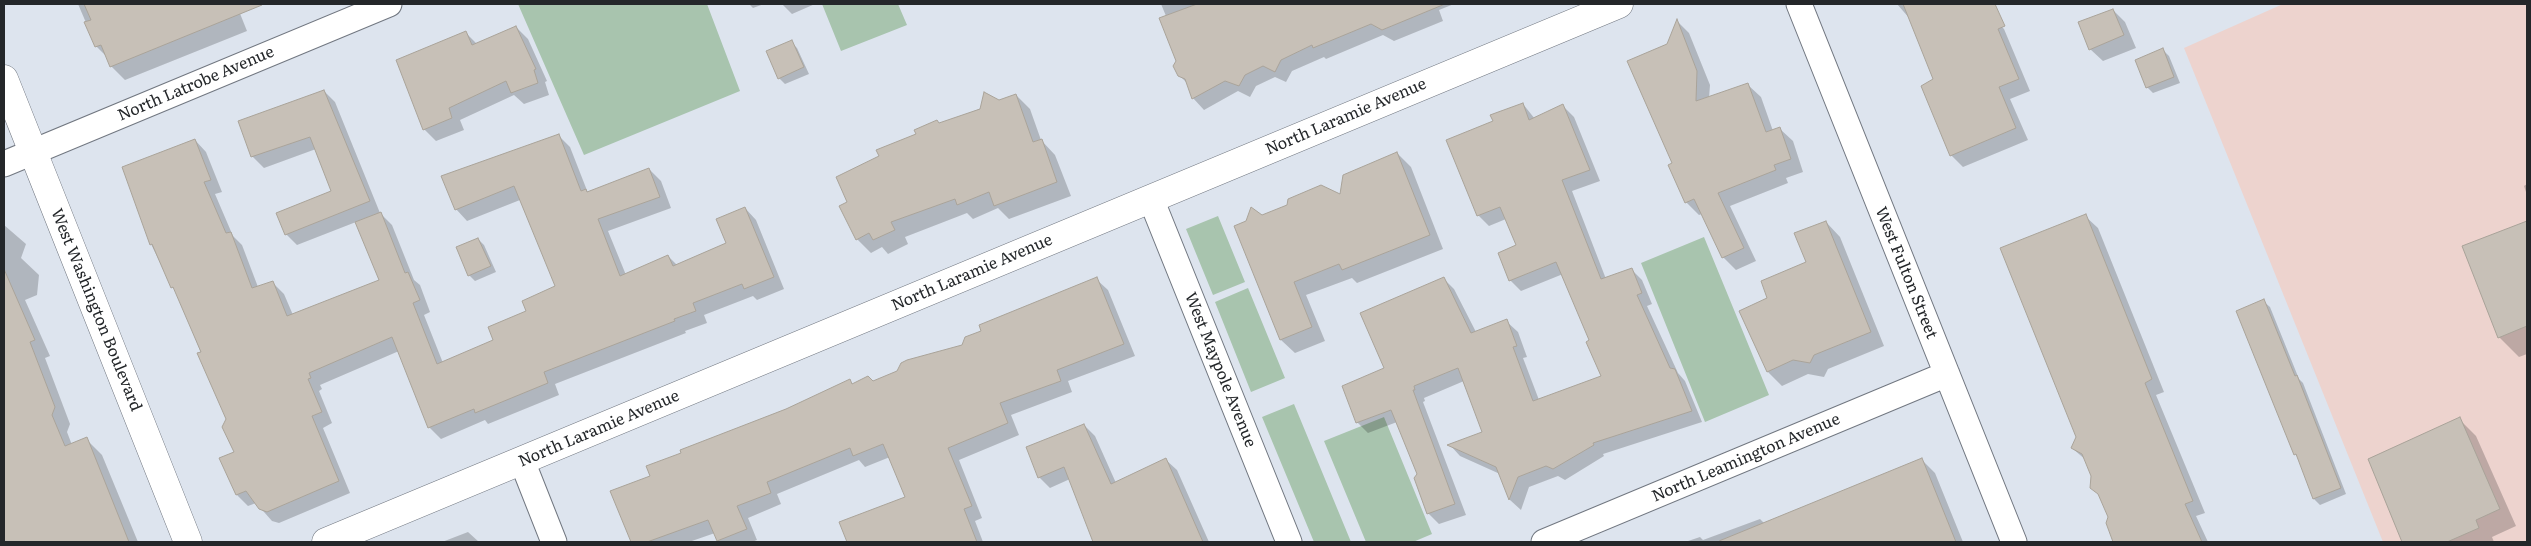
<!DOCTYPE html>
<style>
body{margin:0}
#map{position:relative;width:2531px;height:546px;overflow:hidden;background:#dde4ee;font-family:Literata,serif}
canvas{display:block}
.frame{position:absolute;inset:0;border:5px solid #24272a;pointer-events:none}
</style>
<div id="map">
<canvas width="2531" height="546"></canvas>
<div class="frame"></div>
</div>
<script>
const context = document.querySelector('canvas').getContext('2d');
context.lineJoin = 'round';
function fillPath(path, color) { context.fillStyle = color; context.fill(path, 'evenodd'); }
const shape = rows => new Path2D(rows.map(r => 'M' + r).join(''));
function trace(path, color, width, dash) { context.strokeStyle = color; context.lineWidth = width; context.lineCap = dash ? 'butt' : 'round'; context.setLineDash(dash || []); context.stroke(path); }
function drawText(font, color, halo, rows, align = 'center') {
  context.font = font + ' Literata,serif'; context.lineWidth = 4; context.setLineDash([]); context.textBaseline = 'middle'; context.strokeStyle = halo; context.fillStyle = color; for (const [text, x, y, turn = 0] of rows) {
    context.save(); context.translate(x, y); context.rotate((+turn || 0) * Math.PI / 180); context.textAlign = isNaN(turn) ? turn : align; if (halo) context.strokeText(text, 0, 0); context.fillText(text, 0, 0); context.restore();
  }
}
fillPath(shape([
 [2283,4,2527,4,2527,542,2383,542,2184,48]
]), '#edd3ce');
fillPath(shape([
 [518,4,707,4,740,91,584,155],
 [822,4,898,4,907,25,841,51],
 [1218,216,1245,282,1213,295,1186,229],
 [1704,237,1769,395,1705,422,1641,263],
 [1248,288,1285,378,1251,392,1215,302],
 [1294,404,1351,542,1314,542,1262,417],
 [1384,417,1432,534,1413,542,1366,542,1324,441]
]), '#a8c4ae');
fillPath(shape([
 [78,4,256,4,239,11,247,31,125,80,111,66,107,57,96,46],
 [749,4,764,4,753,8],
 [782,4,815,4,792,14],
 [1161,4,1454,4,1439,10,1443,21,1394,41,1383,35,1326,59,1324,57,1292,71,1286,82,1275,77,1256,86,1250,97,1238,91,1204,110,1193,98,1188,84,1179,75,1166,16],
 [1897,4,1985,4,1990,18,1992,17,2004,29,2030,91,2010,99,2028,140,1963,167,1951,155,1935,80,1910,19],
 [2113,10,2125,22,2136,48,2103,61,2090,49],
 [1677,21,1689,33,1710,85,1709,98,1748,85,1761,97,1773,131,1780,129,1793,141,1803,172,1786,178,1788,183,1730,206,1756,261,1736,270,1723,257,1702,214,1699,215,1686,202,1670,165,1674,164,1668,45],
 [516,27,528,39,547,81,545,82,549,95,524,104,514,95,460,120,464,130,436,141,424,129,465,32,477,44],
 [791,42,797,48,809,74,785,84,779,78],
 [2163,50,2169,56,2180,83,2153,93,2147,87],
 [324,91,335,102,380,213,392,225,414,280,420,285,430,312,424,315,443,363,495,341,557,287,520,200,467,221,456,209,558,135,570,147,588,193,649,169,661,181,671,208,608,231,626,275,668,256,677,265,727,243,745,208,756,220,784,289,757,300,753,296,704,315,707,323,685,331,686,333,555,384,559,395,488,424,485,420,441,439,429,427,399,351,320,385,322,389,319,391,332,423,323,428,350,493,279,523,272,521,256,503,248,506,237,495,235,453,227,419,177,292,172,287,151,244,195,140,206,152,222,192,215,194,233,236,242,245,258,287,272,282,284,294,293,315,380,280,356,222,297,245,286,234,332,192,316,149,264,168,252,156],
 [1016,95,1030,109,1041,140,1055,155,1071,196,1009,219,998,208,973,219,967,213,905,237,908,244,888,254,882,247,871,253,857,239,849,203,940,124],
 [1523,104,1535,119,1563,106,1574,117,1600,181,1572,191,1606,279,1631,269,1642,280,1652,304,1647,306,1678,373,1685,381,1702,422,1603,454,1604,456,1565,480,1558,476,1529,487,1521,510,1510,500,1500,474,1460,456,1450,445,1484,432,1464,381,1424,398,1425,401,1423,402,1466,515,1439,524,1428,513,1418,475,1397,422,1368,433,1357,422,1385,369,1443,278,1454,289,1476,332,1506,321,1518,332,1527,357,1523,358,1539,400,1603,377,1591,341,1563,274,1521,291,1510,280,1517,246,1506,219,1489,226,1478,215,1494,122],
 [1397,153,1411,167,1443,249,1357,283,1352,278,1306,295,1325,341,1295,353,1281,340,1235,227,1262,216,1340,196],
 [2527,184,2527,195,2524,186],
 [2085,216,2098,228,2164,392,2156,395,2205,513,2196,516,2208,542,2119,542,2087,461,2072,448,2077,437],
 [1826,222,1840,237,1884,346,1828,369,1824,377,1808,374,1782,386,1768,372,1741,311,1769,298,1807,263],
 [2527,222,2527,354,2519,357,2499,337,2464,247],
 [4,225,26,244,21,258,39,275,37,295,25,300,50,356,45,358,70,424,67,432,72,445,86,439,102,455,138,542,4,542],
 [478,239,484,245,496,272,475,281,469,275],
 [1096,279,1108,290,1135,356,1068,381,1072,392,1011,415,1019,435,959,460,982,518,975,521,983,542,848,542,841,523,906,498,890,457,865,467,859,460,777,494,781,504,748,518,757,540,752,542,719,542,715,533,689,542,632,541,651,476,755,423,850,381,853,385,873,383,963,346],
 [2263,301,2270,307,2299,379,2303,383,2346,494,2320,505,2314,499,2299,458,2295,454],
 [2459,419,2476,436,2516,526,2492,537,2494,542,2404,542,2369,459],
 [1084,425,1095,436,1116,483,1166,460,1177,470,1209,542,1094,542,1070,479,1050,488,1039,477],
 [1922,460,1935,473,1963,542,1685,542,1700,537,1703,540,1760,519,1765,524],
 [468,532,479,542,442,542]
]), '#0003');
const building = shape([
 [84,4,262,4,262,5,110,67,101,45,95,47,84,22,91,20,84,4],
 [1197,4,1445,4,1382,30,1371,24,1313,48,1312,45,1281,60,1275,72,1263,66,1245,75,1239,86,1225,81,1192,99,1185,79,1178,76,1173,66,1176,61,1159,18,1197,4],
 [1903,4,1995,4,2005,26,1998,29,2019,79,1999,87,2016,128,1950,156,1921,86,1933,79,1903,4],
 [2113,9,2124,35,2089,50,2078,22,2113,9],
 [1677,19,1697,71,1696,101,1748,83,1766,132,1780,127,1791,159,1774,165,1776,170,1718,193,1744,248,1722,258,1694,199,1685,203,1668,165,1672,163,1627,61,1667,44,1677,19],
 [516,26,536,69,534,70,538,83,511,93,506,81,449,108,452,118,423,130,396,60,466,31,472,45,516,26],
 [792,40,804,67,778,79,766,51,792,40],
 [2163,48,2174,77,2146,88,2135,60,2163,48],
 [324,90,370,201,285,235,276,213,331,191,310,137,251,157,238,121,324,90],
 [984,92,999,100,1016,94,1033,142,1042,139,1057,182,994,206,989,192,957,205,955,199,891,222,895,230,873,240,869,233,856,240,839,206,847,202,836,177,879,156,876,150,916,134,914,130,937,120,939,123,980,109,984,92],
 [1523,103,1529,120,1563,104,1590,170,1562,180,1601,279,1632,268,1642,293,1637,295,1670,368,1675,369,1692,411,1593,443,1594,445,1553,469,1546,466,1518,477,1509,500,1496,467,1447,445,1482,432,1458,368,1414,386,1415,390,1413,390,1455,504,1427,514,1414,478,1417,474,1391,410,1356,423,1342,386,1384,368,1360,313,1444,277,1471,333,1507,319,1517,346,1513,347,1533,401,1601,376,1586,342,1589,340,1556,262,1509,281,1498,253,1516,245,1500,207,1477,216,1446,140,1493,121,1490,115,1523,103],
 [559,134,581,191,586,189,587,192,649,168,660,197,598,219,620,276,668,255,673,266,726,243,716,219,745,207,774,277,744,289,742,284,693,303,696,311,674,319,675,321,544,372,548,383,475,413,474,409,428,428,392,337,309,373,311,378,308,379,322,412,312,416,339,481,267,512,259,509,246,491,236,495,219,458,234,452,222,427,226,419,197,353,201,352,173,287,171,288,152,244,150,245,122,167,195,139,211,180,204,182,226,233,231,232,252,288,273,281,287,316,379,280,355,222,381,212,405,273,408,272,420,300,413,303,437,364,493,340,488,327,526,311,522,301,555,286,514,186,455,210,441,176,559,134],
 [1397,152,1430,235,1342,270,1339,264,1294,282,1312,327,1280,340,1234,226,1246,221,1251,207,1262,215,1287,205,1288,199,1321,185,1340,194,1343,175,1397,152],
 [2086,214,2152,379,2145,383,2193,501,2185,504,2202,542,2113,542,2106,523,2108,517,2098,494,2090,488,2091,476,2082,454,2071,448,2076,437,2000,248,2086,214],
 [1826,221,1871,332,1814,355,1810,363,1793,360,1767,372,1739,311,1767,298,1761,281,1806,262,1794,233,1826,221],
 [2527,221,2527,326,2498,338,2462,246,2527,221],
 [478,238,491,266,468,276,456,247,478,238],
 [4,269,35,340,30,342,55,407,52,415,65,446,87,437,129,542,4,542,4,269],
 [1097,277,1124,344,1057,370,1061,381,1000,403,1008,423,948,448,972,506,964,509,977,542,847,542,839,522,905,497,883,444,853,456,850,448,767,482,771,493,737,506,747,529,717,541,708,520,647,542,631,542,610,491,650,476,646,466,681,453,680,450,786,409,850,379,852,384,868,376,873,381,897,371,901,363,907,360,962,345,965,337,981,331,979,325,1097,277],
 [2264,299,2295,376,2297,375,2341,488,2313,499,2296,454,2294,455,2236,311,2264,299],
 [2460,417,2500,509,2476,520,2479,528,2447,542,2402,542,2368,459,2460,417],
 [1084,424,1111,484,1166,458,1203,542,1093,542,1064,467,1038,478,1026,447,1084,424],
 [1922,458,1956,542,1719,542,1719,541,1922,458]
]);
fillPath(building, '#c7c0b7');
trace(building, '#a9a399', 1);
const street = shape([
 [1799,4,2014,542],
 [4,164,389,4],
 [1151,199,1289,542],
 [522,461,554,542],
 [1544,542,1947,374]
]);
const secondary = shape([
 [4,79,188,542],
 [326,542,1619,4]
]);
trace(street, '#717780', 27);
trace(secondary, '#717780', 29);
trace(street, '#fff', 25);
trace(secondary, '#fff', 28);
drawText('16px', '#24272a', '#fff', [
 ["North Latrobe Avenue",196,84,-23],
 ["North Laramie Avenue",1346,117,-23],
 ["North Laramie Avenue",972,273,-23],
 ["West Fulton Street",1906,273,68],
 ["West Washington Boulevard",96,310,68],
 ["West Maypole Avenue",1220,370,68],
 ["North Laramie Avenue",599,429,-23],
 ["North Leamington Avenue",1746,458,-23]
]);
</script>
